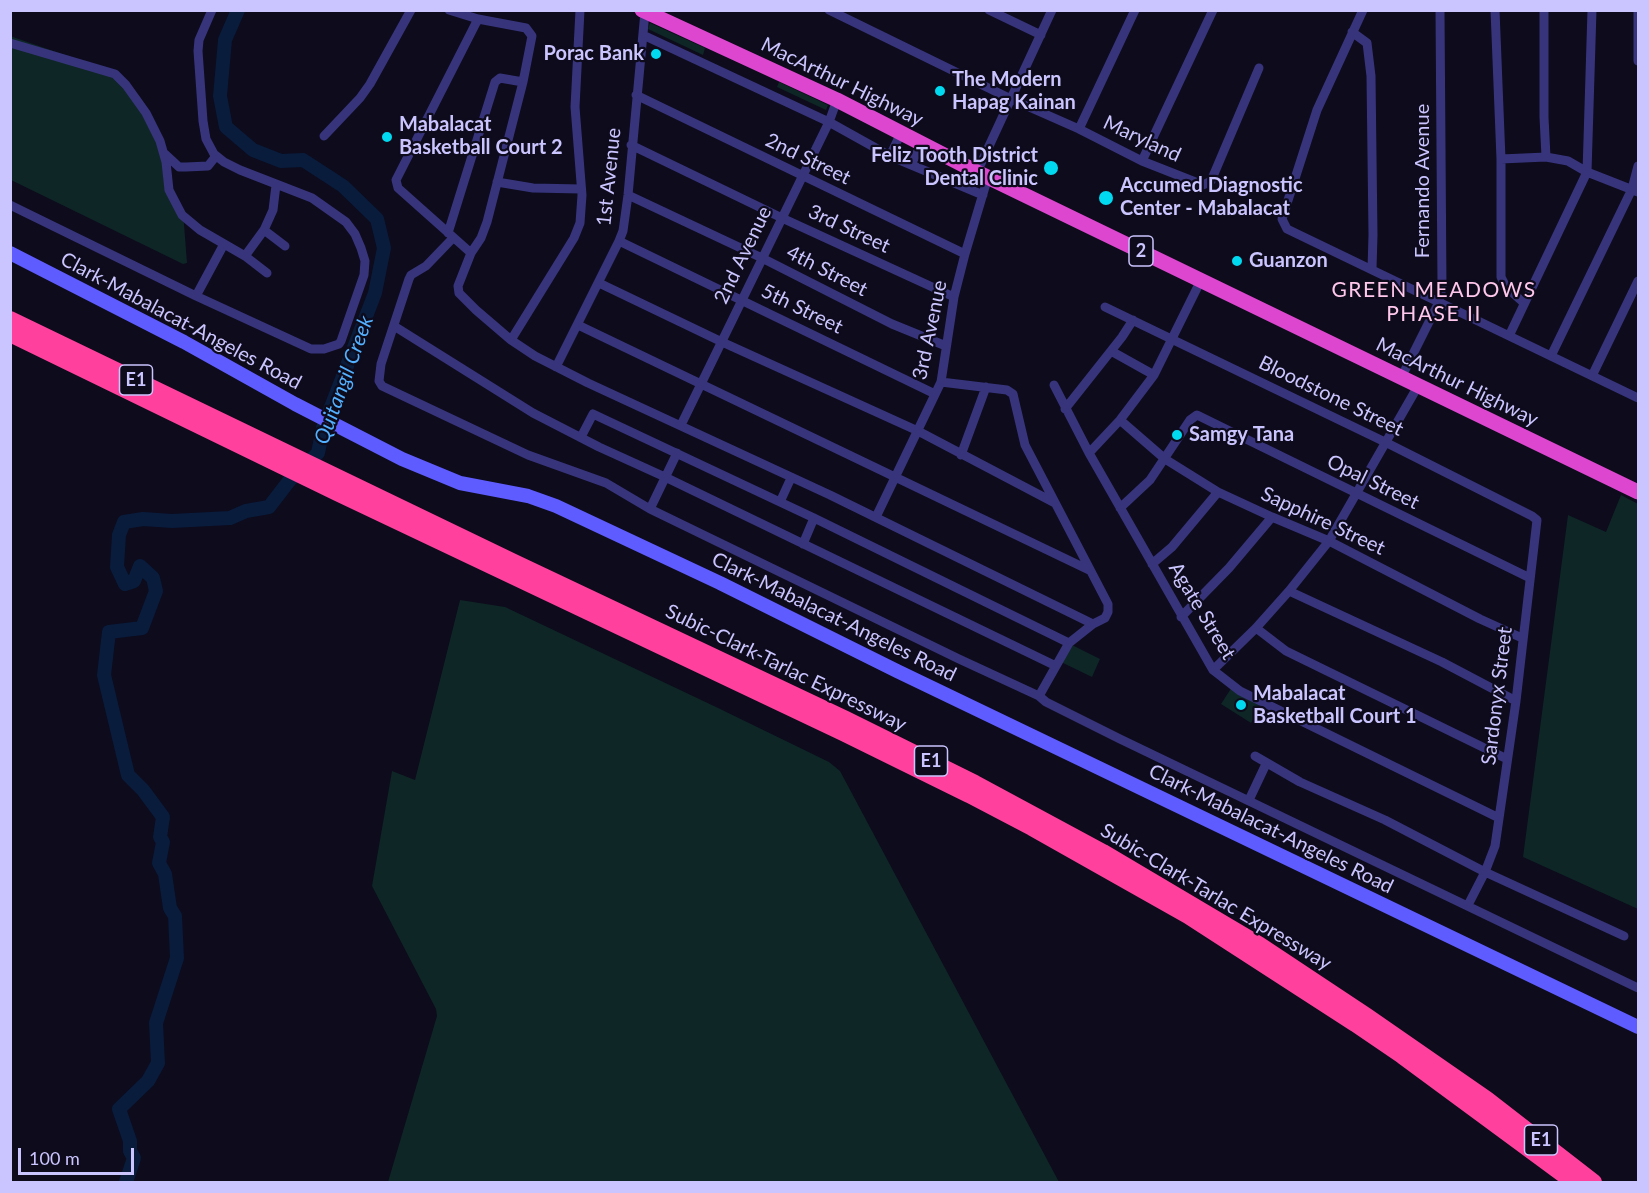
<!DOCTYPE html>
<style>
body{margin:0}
#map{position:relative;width:1649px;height:1193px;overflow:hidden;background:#0d0b1c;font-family:Lato,sans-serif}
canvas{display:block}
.frame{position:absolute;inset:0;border:12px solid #cbc5ff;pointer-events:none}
.scale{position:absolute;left:18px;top:1148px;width:116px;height:27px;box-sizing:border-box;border:3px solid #cbc5ff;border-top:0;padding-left:8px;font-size:18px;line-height:21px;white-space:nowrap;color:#cbc5ff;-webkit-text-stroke:4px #0d0b1c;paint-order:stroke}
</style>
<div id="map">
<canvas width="1649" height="1193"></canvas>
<div class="frame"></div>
<div class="scale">100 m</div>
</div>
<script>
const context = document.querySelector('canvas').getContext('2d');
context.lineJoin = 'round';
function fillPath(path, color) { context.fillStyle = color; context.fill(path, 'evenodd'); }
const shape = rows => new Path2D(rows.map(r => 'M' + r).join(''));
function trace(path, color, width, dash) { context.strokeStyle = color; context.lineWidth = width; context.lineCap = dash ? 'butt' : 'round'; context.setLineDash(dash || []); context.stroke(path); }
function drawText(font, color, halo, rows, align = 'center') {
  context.font = font + ' Lato,sans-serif'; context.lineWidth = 4.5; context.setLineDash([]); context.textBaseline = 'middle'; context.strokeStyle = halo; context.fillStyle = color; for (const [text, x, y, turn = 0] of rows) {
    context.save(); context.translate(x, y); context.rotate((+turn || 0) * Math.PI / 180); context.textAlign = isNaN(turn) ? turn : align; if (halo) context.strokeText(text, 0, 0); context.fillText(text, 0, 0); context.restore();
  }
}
fillPath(shape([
 [650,23,705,48,703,55,648,29],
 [10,36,120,74,140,97,153,117,165,172,183,211,187,263,183,264,11,180],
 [779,82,828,105,826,110,777,87],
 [1621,495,1638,504,1638,909,1523,857,1568,515,1606,532],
 [460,600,505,607,716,707,829,762,840,771,1059,1182,388,1182,437,1016,436,1009,372,886,392,771,415,780],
 [1070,644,1100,659,1092,677,1061,662],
 [1232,687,1262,706,1251,723,1221,704]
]), '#0e2625');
trace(shape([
 [126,1182,134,1158,130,1151,130,1141,119,1109,148,1081,158,1063,156,1023,177,958,175,916,170,908,165,874,159,863,163,842,160,837,163,817,143,790,128,775,104,675,109,632,142,628,156,591,153,578,140,566,134,581,125,584,117,567,119,535,124,522,143,519,172,521,230,518,246,511,269,507,289,481,318,453,323,428,375,293,384,248,377,219,343,186,303,160,281,161,253,150,226,127,220,96,225,40,238,10]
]), '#091c3c', 14);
trace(shape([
 [449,10,478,19,526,28,532,36,523,82,487,222,481,238,471,253,458,286,459,293,476,310,511,340,535,356,588,383,830,495,1093,624,1105,618,1108,612,1108,604,1025,445,1013,394,1007,390,941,382],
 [829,10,1011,99,1079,129,1142,161,1203,185,1211,181,1259,68],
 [989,10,1041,35],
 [1363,10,1317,110,1282,219,1287,229,1638,398],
 [1495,10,1501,159,1501,277,1506,287,1524,303],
 [1544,10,1544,117,1546,157],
 [1638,10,1638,61],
 [1352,32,1367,43,1371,76,1373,235,1372,269],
 [643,35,829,122,890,156,983,195],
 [10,43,115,74,126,85,146,113,160,141,166,162,169,190,182,215,200,230,245,256,264,230,273,210,276,185],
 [636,95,965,254],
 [1079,129,1135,10],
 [324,136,360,98,370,84,411,10],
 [631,145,782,218,954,297],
 [165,154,179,167,186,167,208,166,216,156],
 [890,156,901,133],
 [1501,159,1546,157,1568,161,1587,172,1638,192],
 [1142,161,1213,10],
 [911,164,922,144],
 [977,172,1052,10],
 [497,182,533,188,581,189],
 [628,195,762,258,892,324,946,346],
 [10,205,196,296,224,244],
 [264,230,285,246],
 [448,233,495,82,500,78,523,82],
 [453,238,426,266,411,275,409,279,381,364,379,381,382,386,528,455,606,483,650,509,959,659,1039,696,1046,702,1120,739,1638,988],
 [619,241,935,394],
 [471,253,398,188,396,180,478,19],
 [245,256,267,273],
 [599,283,722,342,918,431,1053,502],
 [196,296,311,349,324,349,339,344,341,341,364,275,365,261,361,248,355,234,346,222,312,198,240,170,224,162,214,154,206,139,203,121,198,51,199,40,212,10],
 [1105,307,1385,442,1532,516,1537,520,1516,701,1495,846,1485,872,1468,905],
 [578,325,1089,570],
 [394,326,533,413,599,447,665,477,1056,666],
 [1509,336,1587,172,1592,10],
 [511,340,574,238,580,223,582,195,575,107,580,10],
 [1111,351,1154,375],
 [1551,356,1632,189,1638,166],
 [556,367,619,241,623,231,628,195,645,12],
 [1592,376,1638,281],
 [1401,378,1439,302,1442,287,1440,10],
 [1054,385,1089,453,1213,670,1240,691,1499,818],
 [1065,409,1122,337,1133,320],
 [1120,420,1165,459,1218,492,1272,517,1329,541,1480,619,1522,638],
 [681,425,829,122,837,100],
 [581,437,593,414,814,518,1069,643],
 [1089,453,1120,420,1154,375,1201,280],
 [961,455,986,387],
 [780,502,791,478],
 [1120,508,1150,480,1190,420,1197,415,1530,578],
 [650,509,677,453],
 [876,517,941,382,954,297,965,254,988,177],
 [803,544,814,518],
 [1152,564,1172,547,1218,492],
 [1289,591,1442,662,1516,701],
 [1181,617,1229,568,1272,517],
 [1256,628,1286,651,1507,759],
 [1213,670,1256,628,1289,591,1329,541,1418,386],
 [1039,696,1069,643,1093,624],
 [1255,756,1300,782,1385,820,1485,872,1624,936],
 [1249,800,1266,764]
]), '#37347c', 9);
trace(shape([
 [10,253,184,342,295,404,402,459,460,483,528,496,556,506,720,583,897,671,1638,1027]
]), '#5f5cff', 14);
trace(shape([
 [642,10,837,100,977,172,1638,492]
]), '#dd46ce', 15);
trace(shape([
 [10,319,514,562,846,719,975,783,1103,852,1260,945,1367,1016,1487,1099,1594,1182],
 [10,334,337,493,843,733,969,795,1032,828,1188,916,1355,1024,1402,1056,1573,1182]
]), '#ff409d', 16);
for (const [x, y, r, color] of [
 [656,54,6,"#00d9f0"],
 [940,91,6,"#00d9f0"],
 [387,137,6,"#00d9f0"],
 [1051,168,8,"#00d9f0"],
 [1106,198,8,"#00d9f0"],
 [1237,261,6,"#00d9f0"],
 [1177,435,6,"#00d9f0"],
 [1241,705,6,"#00d9f0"]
]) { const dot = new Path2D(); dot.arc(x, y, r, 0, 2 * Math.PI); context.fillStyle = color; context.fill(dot); trace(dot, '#0d0b1c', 2); }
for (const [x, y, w] of [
 [1141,251,24],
 [136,380,33],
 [931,761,33],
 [1541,1140,33]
]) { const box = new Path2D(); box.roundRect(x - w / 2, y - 15, w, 30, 4.5); context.fillStyle = '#0d0b1c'; context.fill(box); trace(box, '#cbc5ff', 1.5); }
drawText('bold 18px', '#cbc5ff', null, [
 ["2",1141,251],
 ["E1",136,380],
 ["E1",931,761],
 ["E1",1541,1140]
]);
drawText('bold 20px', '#cbc5ff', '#0d0b1c', [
 ["Porac Bank",644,54,"right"],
 ["The Modern",952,80],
 ["Hapag Kainan",952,103],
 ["Mabalacat",399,125],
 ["Basketball Court 2",399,148],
 ["Feliz Tooth District",1038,156,"right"],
 ["Dental Clinic",1038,179,"right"],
 ["Accumed Diagnostic",1120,186],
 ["Center - Mabalacat",1120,209],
 ["Guanzon",1249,261],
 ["Samgy Tana",1189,435],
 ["Mabalacat",1253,694],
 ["Basketball Court 1",1253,717]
], 'left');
drawText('20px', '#cbc5ff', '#0d0b1c', [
 ["MacArthur Highway",842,82,26],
 ["Maryland",1142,139,25],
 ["2nd Street",808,159,26],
 ["1st Avenue",609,177,-84],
 ["Fernando Avenue",1423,181,-90],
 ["3rd Street",849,229,25],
 ["2nd Avenue",743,255,-64],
 ["4th Street",827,271,27],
 ["5th Street",802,309,26],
 ["Clark-Mabalacat-Angeles Road",181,321,28],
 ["3rd Avenue",930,330,-78],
 ["MacArthur Highway",1457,382,26],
 ["Bloodstone Street",1331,396,26],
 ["Opal Street",1373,482,26],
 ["Sapphire Street",1323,521,25],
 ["Agate Street",1202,611,59],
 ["Clark-Mabalacat-Angeles Road",834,617,26],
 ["Subic-Clark-Tarlac Expressway",786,668,26],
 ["Sardonyx Street",1497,696,-83],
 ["Clark-Mabalacat-Angeles Road",1271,829,26],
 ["Subic-Clark-Tarlac Expressway",1216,897,31]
]);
context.letterSpacing = '1.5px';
drawText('21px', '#ffc7eb', '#0d0b1c', [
 ["GREEN MEADOWS",1434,290],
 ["PHASE II",1434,314]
]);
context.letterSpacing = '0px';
drawText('italic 21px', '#53b0ff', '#0d0b1c', [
 ["Quitangil Creek",344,380,-70]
]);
</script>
